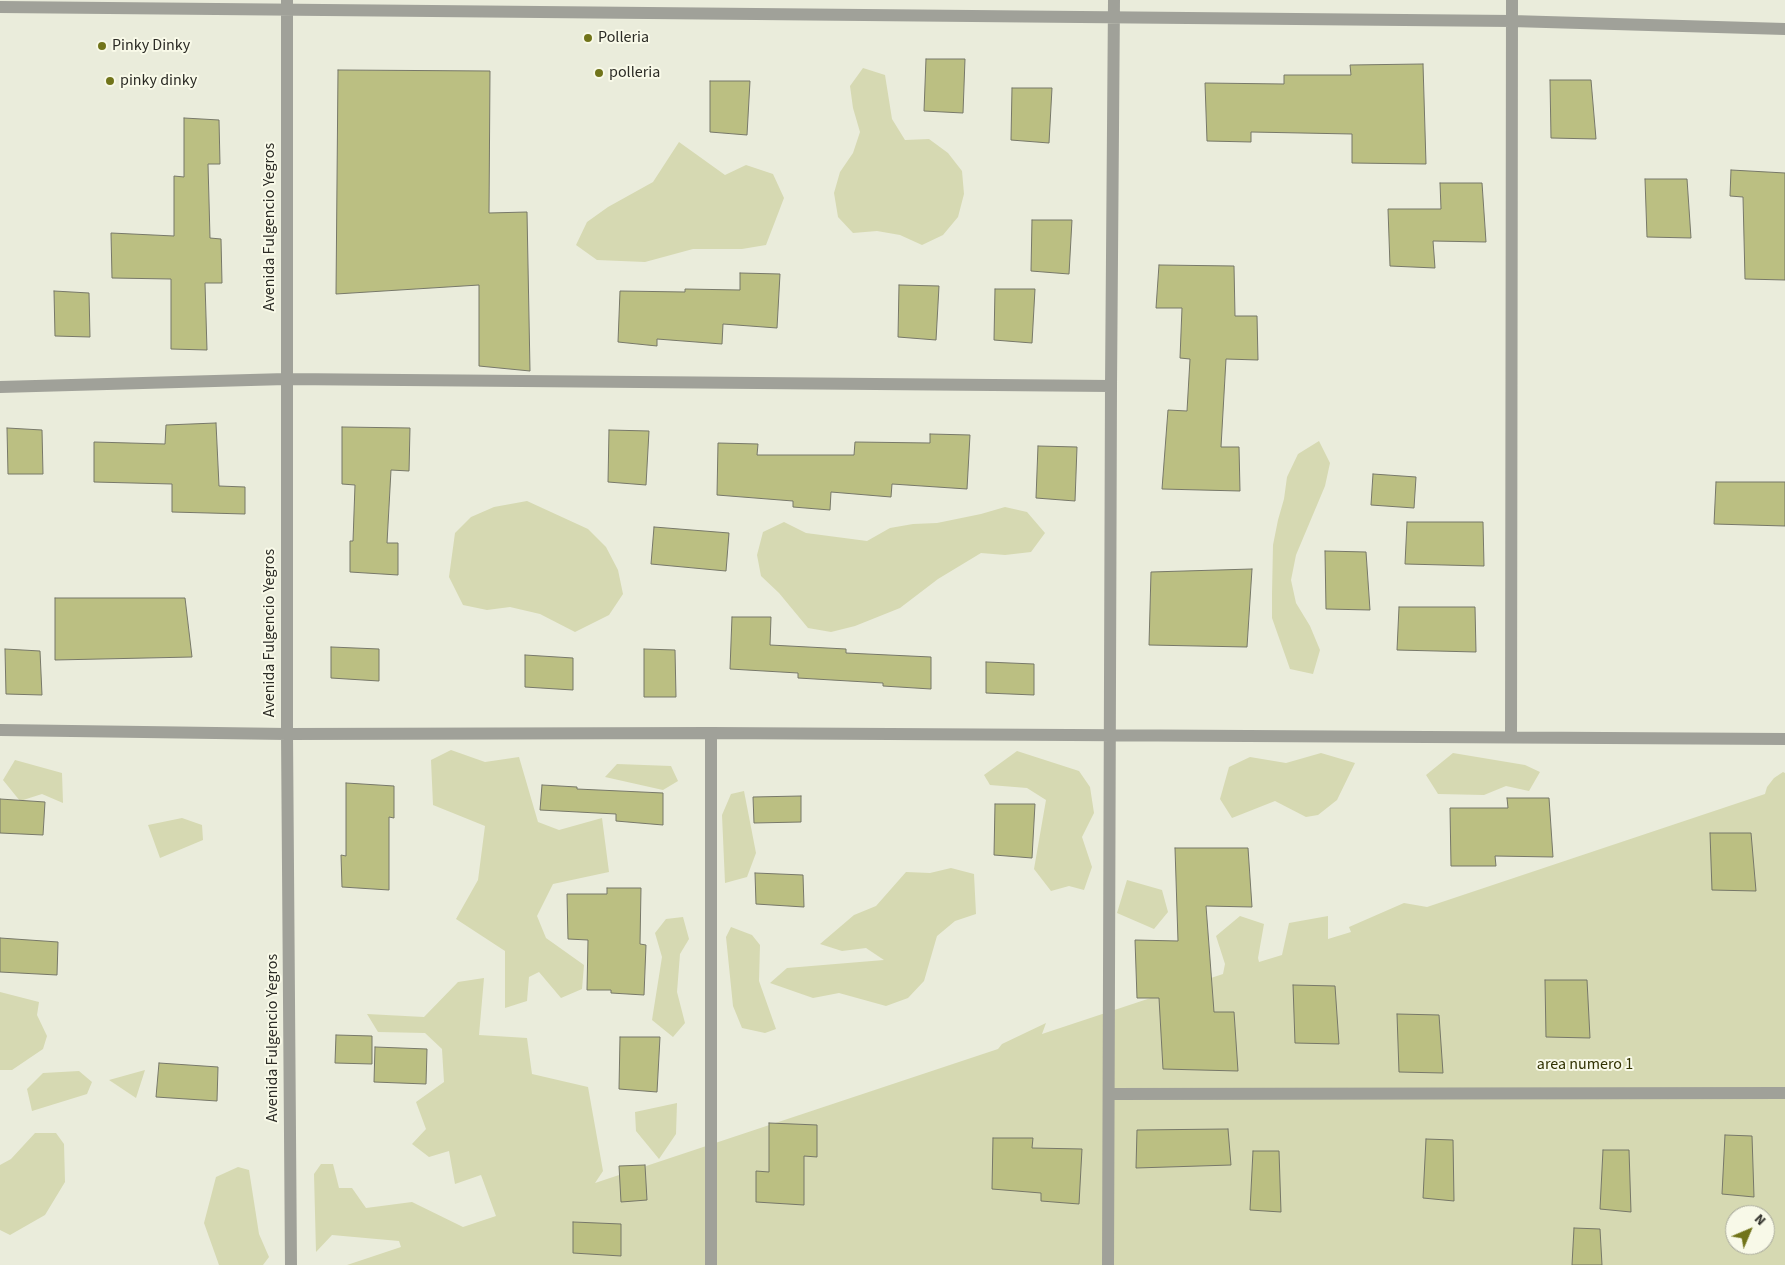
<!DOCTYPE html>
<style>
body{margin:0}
#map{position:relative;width:1785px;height:1265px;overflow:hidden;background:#eaecdb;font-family:"Source Sans 3",sans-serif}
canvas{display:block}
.north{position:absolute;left:1725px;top:1205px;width:50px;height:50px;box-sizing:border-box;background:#f8f9e8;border:1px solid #a6a79a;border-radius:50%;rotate:45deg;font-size:14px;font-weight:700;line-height:20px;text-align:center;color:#2b2b25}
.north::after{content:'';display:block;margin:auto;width:18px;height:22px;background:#71741a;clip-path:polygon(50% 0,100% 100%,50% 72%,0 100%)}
</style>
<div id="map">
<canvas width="1785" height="1265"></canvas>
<div class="north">N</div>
</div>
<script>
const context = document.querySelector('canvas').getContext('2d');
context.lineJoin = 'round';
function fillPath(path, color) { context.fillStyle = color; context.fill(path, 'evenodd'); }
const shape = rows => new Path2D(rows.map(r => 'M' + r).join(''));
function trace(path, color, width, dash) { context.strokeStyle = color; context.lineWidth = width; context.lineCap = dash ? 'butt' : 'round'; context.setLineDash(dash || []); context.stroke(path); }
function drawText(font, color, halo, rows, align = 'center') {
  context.font = font + ' "Source Sans 3",sans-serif'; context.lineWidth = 4; context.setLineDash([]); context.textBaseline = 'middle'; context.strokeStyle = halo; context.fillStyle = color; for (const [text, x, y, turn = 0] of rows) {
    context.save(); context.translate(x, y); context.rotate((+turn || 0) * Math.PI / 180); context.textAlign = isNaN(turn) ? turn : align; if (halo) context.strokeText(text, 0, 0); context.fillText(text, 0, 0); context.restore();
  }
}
fillPath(shape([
 [863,68,885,75,892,119,905,140,929,139,948,153,962,171,964,194,958,217,943,235,922,245,900,235,877,231,853,233,838,217,834,193,840,172,853,153,860,132,853,108,850,86],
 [679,142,725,175,746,165,773,174,784,198,766,245,742,249,693,249,645,262,597,260,576,245,587,222,608,207,653,182],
 [1319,441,1330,463,1325,486,1296,555,1291,580,1296,603,1310,626,1320,650,1313,674,1290,669,1272,618,1272,594,1273,545,1278,520,1284,499,1287,477,1298,454],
 [527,501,588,529,606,547,618,570,623,594,609,615,575,632,540,614,510,607,487,610,463,605,449,577,455,533,471,517,494,507],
 [1005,507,1027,512,1045,533,1031,552,1005,555,981,553,938,579,900,608,855,626,831,632,808,628,779,593,761,576,757,555,763,532,784,522,806,533,867,541,890,528,913,524,937,523,981,514],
 [451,750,485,762,519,757,538,822,559,830,602,818,609,872,553,884,537,916,546,938,584,965,582,989,561,998,539,972,529,977,527,1001,505,1008,505,951,456,919,478,880,485,826,433,805,431,760],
 [1017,751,1079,771,1090,787,1094,813,1082,837,1092,867,1084,890,1069,886,1051,891,1034,869,1046,800,1027,788,990,785,984,775],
 [1321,753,1355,763,1337,800,1318,815,1306,817,1275,801,1232,818,1220,799,1229,767,1250,757,1286,763],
 [1453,753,1525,765,1540,772,1529,791,1506,786,1484,795,1438,794,1426,775],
 [15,760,62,773,63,803,42,794,20,801,3,780],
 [617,764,671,766,678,781,663,790,605,777],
 [1783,772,1785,773,1785,1265,347,1265,401,1247,399,1241,332,1235,316,1252,314,1174,321,1164,333,1164,339,1188,352,1188,366,1208,412,1202,463,1227,496,1216,481,1175,455,1184,449,1151,429,1157,412,1144,426,1129,416,1102,444,1082,442,1049,425,1033,378,1032,367,1014,424,1017,458,982,484,978,479,1035,527,1038,532,1074,588,1087,603,1171,595,1183,998,1049,1002,1044,1046,1023,1042,1034,1223,974,1225,964,1216,936,1240,916,1264,924,1258,958,1259,962,1282,955,1289,923,1328,916,1328,939,1351,932,1349,927,1404,903,1427,907,1765,794,1767,787,1774,778],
 [1735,1215,1765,1215,1765,1245,1735,1245],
 [744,791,756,853,747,877,725,883,722,815,731,794],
 [182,818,202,825,203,840,160,858,148,825],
 [951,868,974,874,976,914,955,921,937,936,924,981,908,998,886,1006,839,993,813,998,770,983,787,968,884,960,866,948,842,951,820,944,854,915,876,906,906,872,930,873],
 [1127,880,1162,890,1168,912,1154,929,1117,913],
 [683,917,689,939,680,954,677,992,685,1023,673,1037,652,1020,662,957,655,933,666,919],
 [731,927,752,935,760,945,759,981,776,1029,765,1033,742,1028,733,1006,726,937],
 [0,992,39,1002,37,1015,47,1036,43,1049,12,1070,0,1070],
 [145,1070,136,1098,109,1080],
 [79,1071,92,1082,87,1094,32,1111,27,1089,43,1073],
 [677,1103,676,1134,659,1159,636,1131,635,1112],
 [35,1133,56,1133,64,1144,65,1182,45,1215,10,1235,0,1230,0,1165,11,1159],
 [238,1167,249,1170,259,1234,269,1257,263,1265,219,1265,204,1223,216,1177]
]), '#d6d9b2');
const building = shape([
 [926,59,965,59,963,113,924,111,926,59],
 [1423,64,1426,164,1352,163,1352,134,1251,132,1251,142,1207,141,1205,83,1284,84,1284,75,1351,75,1350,65,1423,64],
 [338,70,490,71,489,213,527,212,530,371,479,366,479,285,336,294,338,70],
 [1550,80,1591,80,1596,139,1551,138,1550,80],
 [710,81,750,81,747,135,710,132,710,81],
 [1012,88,1052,88,1049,143,1011,140,1012,88],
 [184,118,219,120,220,164,208,164,210,238,221,239,222,283,205,283,207,350,171,349,171,279,112,278,111,233,174,236,174,176,184,177,184,118],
 [1731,170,1785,173,1785,280,1745,279,1743,197,1730,196,1731,170],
 [1645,179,1687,179,1691,238,1647,237,1645,179],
 [1440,183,1482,183,1486,242,1433,241,1435,268,1390,266,1388,209,1441,209,1440,183],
 [1032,220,1072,220,1069,274,1031,271,1032,220],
 [1159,265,1234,266,1235,316,1257,316,1258,360,1226,359,1221,447,1239,447,1240,491,1162,489,1168,410,1187,411,1190,359,1180,358,1182,308,1156,308,1159,265],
 [740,273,780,274,777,328,723,324,722,344,657,339,657,346,618,342,620,291,685,292,685,289,740,290,740,273],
 [899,285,939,286,936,340,898,337,899,285],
 [995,289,1035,289,1032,343,994,340,995,289],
 [54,291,89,293,90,337,55,336,54,291],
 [216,423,219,486,245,487,245,514,172,512,172,484,94,482,94,442,165,444,166,425,216,423],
 [342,427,410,428,409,471,391,470,387,543,398,543,398,575,350,572,350,541,353,541,355,485,342,484,342,427],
 [7,428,42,430,43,474,8,474,7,428],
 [609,430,649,431,646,485,608,482,609,430],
 [930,434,970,435,967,489,892,484,891,497,831,492,830,510,793,507,793,501,717,495,718,443,758,444,757,455,854,455,855,442,930,443,930,434],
 [1038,446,1077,447,1075,501,1036,498,1038,446],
 [1373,474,1416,477,1414,508,1371,505,1373,474],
 [1716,482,1785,482,1785,526,1714,524,1716,482],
 [1407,522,1483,522,1484,566,1405,564,1407,522],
 [654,527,729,533,726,571,651,564,654,527],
 [1325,551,1366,552,1370,610,1326,609,1325,551],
 [1252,569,1247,647,1149,645,1151,572,1252,569],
 [55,598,185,598,192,657,55,660,55,598],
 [1399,607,1475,607,1476,652,1397,650,1399,607],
 [732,617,771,617,770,645,846,649,846,653,931,657,931,689,883,686,883,683,798,678,798,673,730,669,732,617],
 [331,647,379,649,379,681,331,678,331,647],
 [5,649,40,651,42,695,6,694,5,649],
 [644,649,675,650,676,697,644,697,644,649],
 [525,655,573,658,573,690,525,687,525,655],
 [986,662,1034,664,1034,695,986,693,986,662],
 [346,783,394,786,394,818,389,817,389,890,342,887,341,855,346,856,346,783],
 [542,785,577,787,577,789,663,793,663,825,616,821,616,814,540,810,542,785],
 [801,796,801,822,754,823,753,797,801,796],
 [1507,798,1549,798,1553,857,1495,856,1496,866,1451,866,1450,808,1508,808,1507,798],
 [0,799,45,802,43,835,0,833,0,799],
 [995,804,1035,804,1032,858,994,855,995,804],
 [1710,833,1751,833,1756,891,1712,890,1710,833],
 [1175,848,1248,848,1252,907,1206,906,1214,1012,1234,1012,1238,1071,1163,1069,1159,998,1137,998,1135,940,1178,941,1175,848],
 [755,873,803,875,804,907,756,904,755,873],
 [607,888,641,888,640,944,646,945,644,995,611,993,611,990,587,990,588,940,568,939,567,894,607,894,607,888],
 [0,938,58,942,57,975,0,972,0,938],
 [1545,980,1587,980,1590,1038,1546,1037,1545,980],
 [1293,985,1335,986,1339,1044,1295,1043,1293,985],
 [1397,1014,1439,1015,1443,1073,1399,1072,1397,1014],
 [336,1035,372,1036,372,1064,335,1063,336,1035],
 [620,1037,660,1037,657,1092,619,1089,620,1037],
 [375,1047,427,1049,426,1084,374,1082,375,1047],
 [159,1063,218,1067,217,1101,156,1097,159,1063],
 [769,1123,817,1125,817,1157,804,1156,804,1205,756,1202,756,1171,769,1172,769,1123],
 [1228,1129,1231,1165,1136,1168,1137,1130,1228,1129],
 [1725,1135,1752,1136,1754,1197,1722,1194,1725,1135],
 [993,1138,1033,1138,1032,1148,1082,1149,1079,1204,1041,1201,1041,1193,992,1189,993,1138],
 [1426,1139,1453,1140,1454,1201,1423,1198,1426,1139],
 [1603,1150,1629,1150,1631,1212,1600,1209,1603,1150],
 [1253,1151,1279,1151,1281,1212,1250,1210,1253,1151],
 [645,1165,647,1200,621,1202,619,1166,645,1165],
 [573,1222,621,1224,621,1256,573,1253,573,1222],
 [1574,1228,1600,1229,1602,1265,1572,1265,1574,1228]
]);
fillPath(building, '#bbbf82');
trace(building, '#777869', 1);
trace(shape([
 [287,0,287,734,291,1265],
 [0,7,1512,21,1785,29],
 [0,387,286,379,1111,386],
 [0,730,287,734,711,733,1785,739],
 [711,733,711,1265],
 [1511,737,1512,0],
 [1109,1094,1785,1093],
 [1108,1265,1111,386,1114,0]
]), '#a0a199', 12);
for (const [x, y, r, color] of [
 [588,38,5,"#71741a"],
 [102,46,5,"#71741a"],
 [599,73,5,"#71741a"],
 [110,81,5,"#71741a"]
]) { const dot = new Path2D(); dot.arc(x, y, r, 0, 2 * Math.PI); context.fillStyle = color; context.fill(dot); trace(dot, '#f8f9e8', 2); }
drawText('16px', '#2b2b25', '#f8f9e8', [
 ["Polleria",598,38],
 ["Pinky Dinky",112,46],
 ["polleria",609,73],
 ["pinky dinky",120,81]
], 'left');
drawText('16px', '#2b2b25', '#f8f9e8', [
 ["Avenida Fulgencio Yegros",270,227,-90],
 ["Avenida Fulgencio Yegros",270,633,-90],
 ["Avenida Fulgencio Yegros",273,1038,-90]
]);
drawText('16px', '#303100', '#f8f9e8', [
 ["area numero 1",1585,1065]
]);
</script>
